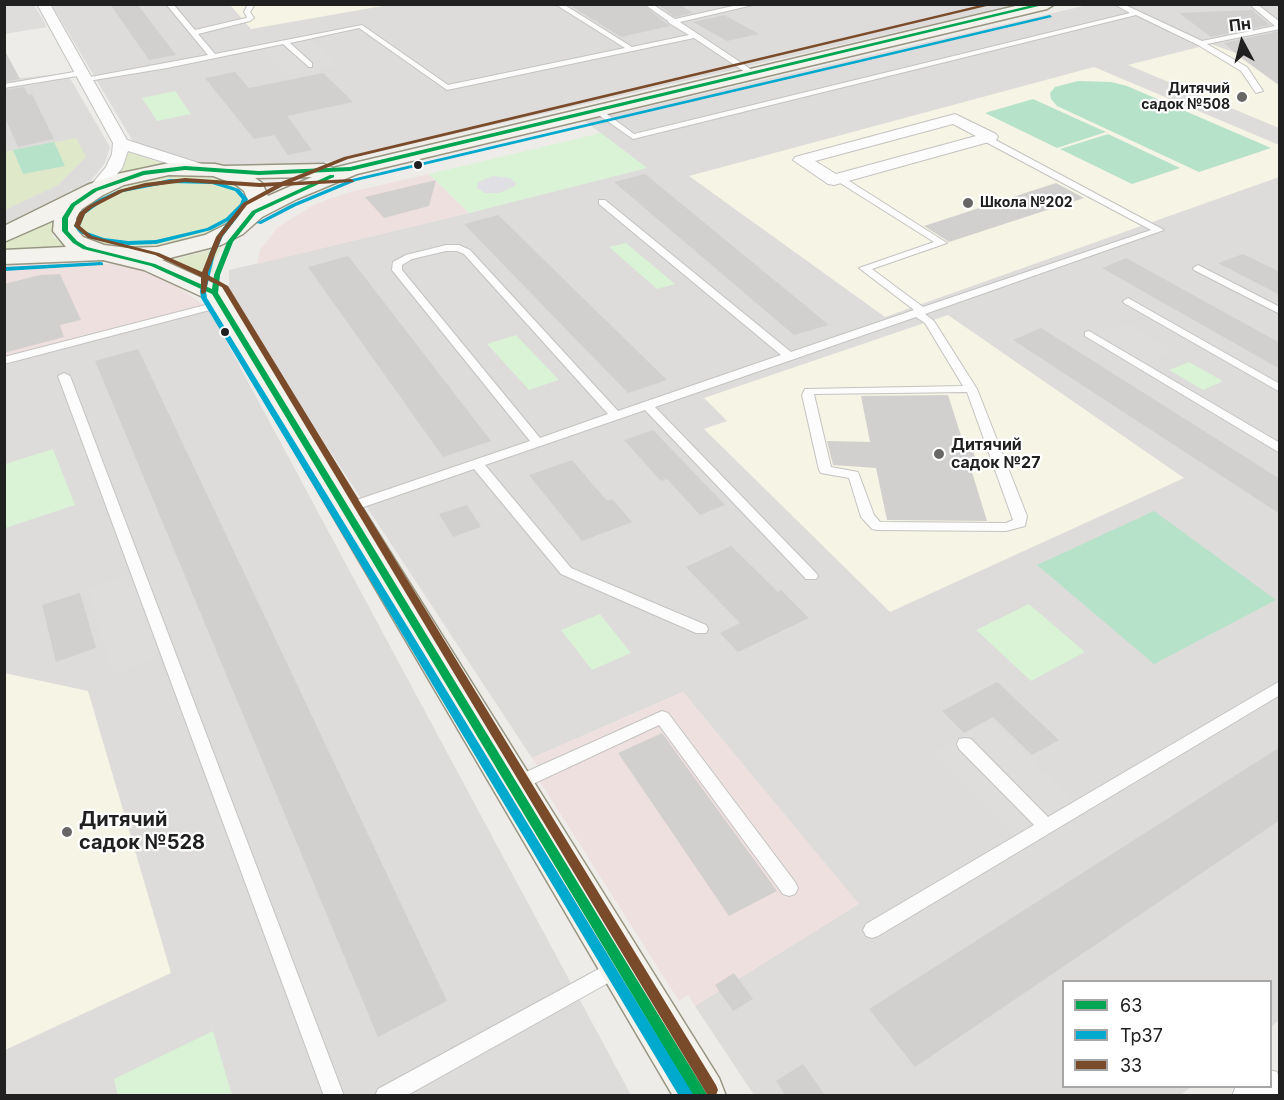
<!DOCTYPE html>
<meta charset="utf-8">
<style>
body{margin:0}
#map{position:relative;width:1284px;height:1100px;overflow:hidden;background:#eeece9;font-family:Inter,sans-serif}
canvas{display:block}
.frame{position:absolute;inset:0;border:6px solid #202020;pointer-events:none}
.legend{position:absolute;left:1062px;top:980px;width:210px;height:108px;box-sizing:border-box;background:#fff;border:2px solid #a6a6a6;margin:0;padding:8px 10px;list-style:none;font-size:18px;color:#202020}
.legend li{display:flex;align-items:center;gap:12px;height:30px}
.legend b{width:30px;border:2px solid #a6a6a6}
.north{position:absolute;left:1212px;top:12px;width:60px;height:60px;-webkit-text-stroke:4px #fff;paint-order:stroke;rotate:353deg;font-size:16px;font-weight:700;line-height:24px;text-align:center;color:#202020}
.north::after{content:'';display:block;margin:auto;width:21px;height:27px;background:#202020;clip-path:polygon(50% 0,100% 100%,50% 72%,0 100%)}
</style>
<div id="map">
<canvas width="1284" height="1100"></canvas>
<div class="frame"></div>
<ul class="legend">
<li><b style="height:8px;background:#00a651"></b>63</li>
<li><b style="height:8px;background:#00a9ce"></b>Тр37</li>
<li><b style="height:8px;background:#7a4b2a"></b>33</li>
</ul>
<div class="north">Пн</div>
</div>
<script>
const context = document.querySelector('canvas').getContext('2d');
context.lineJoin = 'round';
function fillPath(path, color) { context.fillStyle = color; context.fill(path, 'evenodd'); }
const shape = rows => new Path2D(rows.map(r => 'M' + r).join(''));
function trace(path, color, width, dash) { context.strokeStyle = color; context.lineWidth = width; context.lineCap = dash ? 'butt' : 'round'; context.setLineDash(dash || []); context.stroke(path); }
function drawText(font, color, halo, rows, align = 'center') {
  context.font = font + ' Inter,sans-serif'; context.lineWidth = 4.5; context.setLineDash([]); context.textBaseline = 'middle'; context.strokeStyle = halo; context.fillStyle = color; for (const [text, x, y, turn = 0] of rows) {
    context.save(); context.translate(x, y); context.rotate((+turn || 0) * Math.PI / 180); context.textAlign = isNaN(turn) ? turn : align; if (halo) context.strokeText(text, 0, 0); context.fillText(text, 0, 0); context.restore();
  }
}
fillPath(shape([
 [52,5,1014,5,347,159,299,166,244,167,201,164,159,152,132,140],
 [1088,5,1279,5,1279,1020,1271,1027,1270,982,1064,982,1064,1086,1191,1087,1179,1096,754,1095,695,1006,858,904,683,692,532,758,229,298,229,270,469,213,646,168,585,121],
 [67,73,110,147,105,163,86,187,4,227,4,80],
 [209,309,631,1095,5,1095,4,365]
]), '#dddcda');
fillPath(shape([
 [429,174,469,213,257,264,260,250,278,227,315,204,350,192],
 [66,262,125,265,170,281,209,309,5,365,5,265],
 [683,692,859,904,695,1006,688,995,679,1001,539,780,545,777,532,758]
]), '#efe0e0');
fillPath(shape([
 [230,5,388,5,251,29],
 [1211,44,1263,63,1279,60,1279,128,1128,65],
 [1094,67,1279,145,1279,177,885,317,689,176],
 [948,315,1184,478,890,612,704,429,727,421,704,398],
 [4,673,88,691,171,973,5,1050]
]), '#f6f4e5');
fillPath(shape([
 [76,138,86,157,58,185,5,210,4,152],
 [126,147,143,157,168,165,117,177,125,162],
 [181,175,219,179,237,187,245,198,243,211,230,224,193,241,146,249,104,245,94,241,81,230,81,217,91,203,100,197,137,182],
 [51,222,53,237,68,247,5,252,5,242],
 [222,247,214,261,213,272,205,274,172,260]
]), '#dfe9ca');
fillPath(shape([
 [175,91,191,114,157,121,142,98],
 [601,133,647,168,469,213,429,174],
 [626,243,675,284,657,289,609,247],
 [516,335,559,380,529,390,487,344],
 [1189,362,1223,381,1203,390,1169,370],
 [53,449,75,505,5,528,5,464],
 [1029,604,1085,652,1031,681,976,630],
 [600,614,631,653,592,670,561,630],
 [213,1031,232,1095,118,1095,114,1079]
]), '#daf2d6');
fillPath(shape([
 [1078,81,1111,82,1127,86,1271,148,1199,172,1057,106,1051,99,1050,93,1055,87],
 [1033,99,1106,132,1057,148,985,113],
 [1108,134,1180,168,1132,184,1060,149],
 [54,142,65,166,23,174,13,150],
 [1154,511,1276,600,1154,664,1037,565]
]), '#b7e2ca');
fillPath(shape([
 [5,4,34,5,47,27,5,34],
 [310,38,340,65,288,75,260,48],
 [1126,322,1175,351,1146,364,1097,334],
 [132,573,162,656,114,674,87,589],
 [991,720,1074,800,1013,835,933,752]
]), '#dedddc');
fillPath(shape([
 [493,176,510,178,516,183,515,186,499,193,485,193,477,188,478,182]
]), '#e0dfe3');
fillPath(shape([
 [110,4,137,4,176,55,149,60],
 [568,4,642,4,670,26,621,37],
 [657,4,679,4,693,13,675,17],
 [1252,10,1270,25,1211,37,1179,13],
 [724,15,759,34,727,41,693,22],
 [1280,31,1280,86,1240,57,1224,43],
 [4,49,20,79,4,82],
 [235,72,249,88,323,73,353,102,287,116,312,150,288,155,274,135,254,139,205,78],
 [24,87,28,95,32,94,54,139,18,147,4,115,4,90],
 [645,174,829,325,794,335,614,182],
 [436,180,429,206,384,218,365,197],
 [1056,183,1084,198,949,242,924,226],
 [498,215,667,380,628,393,464,224],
 [1243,254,1280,272,1280,295,1218,263],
 [348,256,363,275,491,441,443,457,308,267],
 [1126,258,1280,343,1280,369,1102,268],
 [60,274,81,320,60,325,64,337,4,353,4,284,40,275],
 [1041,328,1280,479,1280,514,1013,340],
 [138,349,447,1001,378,1037,95,361],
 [948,395,963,442,970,442,979,469,971,469,987,521,887,520,876,468,833,465,827,441,870,442,861,396],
 [653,430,725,505,700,515,667,479,661,481,624,440],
 [572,460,607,501,612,499,632,522,582,541,529,475],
 [467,505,481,527,453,537,439,514],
 [731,546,778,592,781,590,809,618,738,652,720,633,740,623,686,567],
 [80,593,96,648,56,662,42,605],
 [997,682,1059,740,1032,755,993,717,964,733,942,711],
 [662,733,680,758,777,891,729,916,618,753],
 [1280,747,1280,820,915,1067,869,1009],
 [734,973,753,999,733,1011,715,985],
 [803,1064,825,1095,785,1095,776,1081]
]), '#d2d0ce');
const lane = shape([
 [166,4,173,4,195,30,246,18,247,17,244,12,248,4,255,4,250,12,254,18,250,21,198,34,215,54,362,25,448,85,625,48,555,4,563,4,632,47,689,35,669,23,668,21,644,4,652,4,675,19,742,4,757,4,680,22,758,74,751,76,694,38,447,90,359,28,290,43,312,63,312,67,309,67,283,44,167,68,82,82,81,80,85,78,208,55,166,4],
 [1114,4,1123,4,1202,41,1275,26,1249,4,1257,4,1280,22,1280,29,1207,44,1247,67,1263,91,1256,93,1241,71,1198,45,1136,15,633,139,593,111,600,109,634,134,1130,13,1114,4],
 [80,71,84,73,83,75,4,88,4,84,80,71],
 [982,136,988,136,1164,230,925,314,934,321,977,389,1027,516,1025,526,1006,531,877,530,872,529,861,517,849,478,821,473,819,470,802,395,805,389,963,386,925,323,916,317,655,407,816,573,818,576,816,579,806,579,645,410,485,465,571,568,706,625,708,629,706,633,696,633,561,574,474,469,349,512,339,512,338,509,339,506,530,441,392,270,393,262,406,255,446,245,459,245,470,250,618,411,781,355,599,204,599,200,605,200,791,352,914,310,859,268,934,242,837,181,837,177,843,177,947,243,872,269,923,307,1151,230,982,140,982,136],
 [446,251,457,251,464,254,608,414,540,438,402,270,402,265,412,259,446,251],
 [967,392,1013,520,1006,523,880,522,874,515,858,472,831,467,814,394,967,392],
 [1198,265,1280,307,1280,314,1194,270,1193,268,1198,265],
 [1128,298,1280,384,1280,392,1124,303,1123,301,1128,298],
 [221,301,225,302,225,306,4,364,4,357,221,301],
 [1089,331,1280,443,1280,453,1085,336,1085,332,1089,331],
 [64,373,70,376,344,1096,324,1096,58,376,64,373],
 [1280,681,1280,695,878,936,872,938,866,936,863,930,866,924,1034,825,959,749,957,744,959,739,965,738,971,739,1048,817,1280,681],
 [662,711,668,713,795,882,798,888,795,894,789,896,783,894,659,725,520,790,514,792,508,790,506,785,508,780,662,711],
 [617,959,624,962,626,968,624,974,406,1096,375,1096,378,1089,617,959]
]);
const street = shape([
 [37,4,50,4,127,140,208,166,210,169,208,172,196,172,128,151,122,168,101,194,89,194,87,190,106,167,112,154,113,143,37,4],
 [955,114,996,134,998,137,996,140,834,185,828,184,793,160,795,157,955,114],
 [953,124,976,136,836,174,815,161,953,124],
 [1270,1070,1277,1072,1280,1080,1278,1096,1232,1096,1236,1086,1270,1086,1270,1070]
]);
const secondary = shape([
 [1024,4,1055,4,1047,9,357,174,297,199,262,217,243,234,221,245,162,260,224,288,228,293,719,1078,726,1096,673,1096,205,298,144,270,103,260,4,264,4,250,66,247,53,231,54,220,4,242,4,226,87,185,117,174,169,163,215,164,224,166,324,164,333,168,1024,4],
 [169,175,213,176,235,184,244,191,247,198,243,209,227,224,205,235,157,247,128,248,104,245,83,237,77,230,76,218,82,209,103,195,124,185,169,175],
 [312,177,268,196,262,183,255,178,312,177]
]);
trace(lane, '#c4c3c1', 2);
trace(street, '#c4c3c1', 2);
trace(secondary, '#989682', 3);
fillPath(lane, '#fcfcfc');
fillPath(street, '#fcfcfc');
fillPath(secondary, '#f3f2ec');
fillPath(shape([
 [1037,4,1047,4,350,171,259,175,185,170,144,175,97,191,75,206,68,218,68,231,77,241,87,247,155,264,212,289,214,275,227,242,252,211,330,175,334,175,334,177,256,213,233,242,220,275,218,293,708,1096,693,1096,212,294,151,266,83,249,73,243,62,231,62,218,71,204,93,189,143,171,185,166,259,171,350,167,1037,4]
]), '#00a651');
fillPath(shape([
 [1050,15,1052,17,356,181,296,206,261,224,256,223,292,204,352,179,1050,15],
 [170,179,215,181,239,189,248,199,246,205,240,212,241,213,223,236,215,254,206,291,207,298,694,1096,679,1096,201,298,200,291,209,254,217,236,228,221,211,230,156,244,128,245,101,241,80,233,74,226,80,212,99,199,119,190,170,179],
 [170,183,212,184,235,191,242,199,240,204,226,218,207,228,156,240,128,241,104,238,84,231,80,226,85,214,103,201,123,192,170,183],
 [101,262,103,263,103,265,4,271,5,267,101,262]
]), '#00a9ce');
fillPath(shape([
 [985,4,995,4,348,159,292,182,351,179,354,181,353,182,283,186,247,205,222,237,208,272,208,275,228,286,716,1085,718,1090,716,1095,708,1096,222,287,208,280,206,292,203,294,201,293,201,277,155,255,88,238,74,226,79,213,88,206,119,190,145,183,185,178,260,183,281,182,344,157,985,4],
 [185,182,260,187,274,186,243,203,216,237,202,272,159,253,92,236,80,226,85,214,92,208,123,192,145,187,185,182]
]), '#7a4b2a');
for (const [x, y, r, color] of [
 [1242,97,6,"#686766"],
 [418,165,5,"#202020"],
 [968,203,6,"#686766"],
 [225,332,5,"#202020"],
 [939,454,6,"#686766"],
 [67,832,6,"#686766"]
]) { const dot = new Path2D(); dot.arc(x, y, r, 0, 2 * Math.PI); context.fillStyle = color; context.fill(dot); trace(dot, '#fff', 2); }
drawText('bold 14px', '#202020', '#fff', [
 ["Дитячий",1230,89],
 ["садок №508",1230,105],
 ["Школа №202",980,203,"left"]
], 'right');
drawText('bold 16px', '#202020', '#fff', [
 ["Дитячий",951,445],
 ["садок №27",951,463]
], 'left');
drawText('bold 20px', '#202020', '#fff', [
 ["Дитячий",79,820],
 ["садок №528",79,843]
], 'left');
</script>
